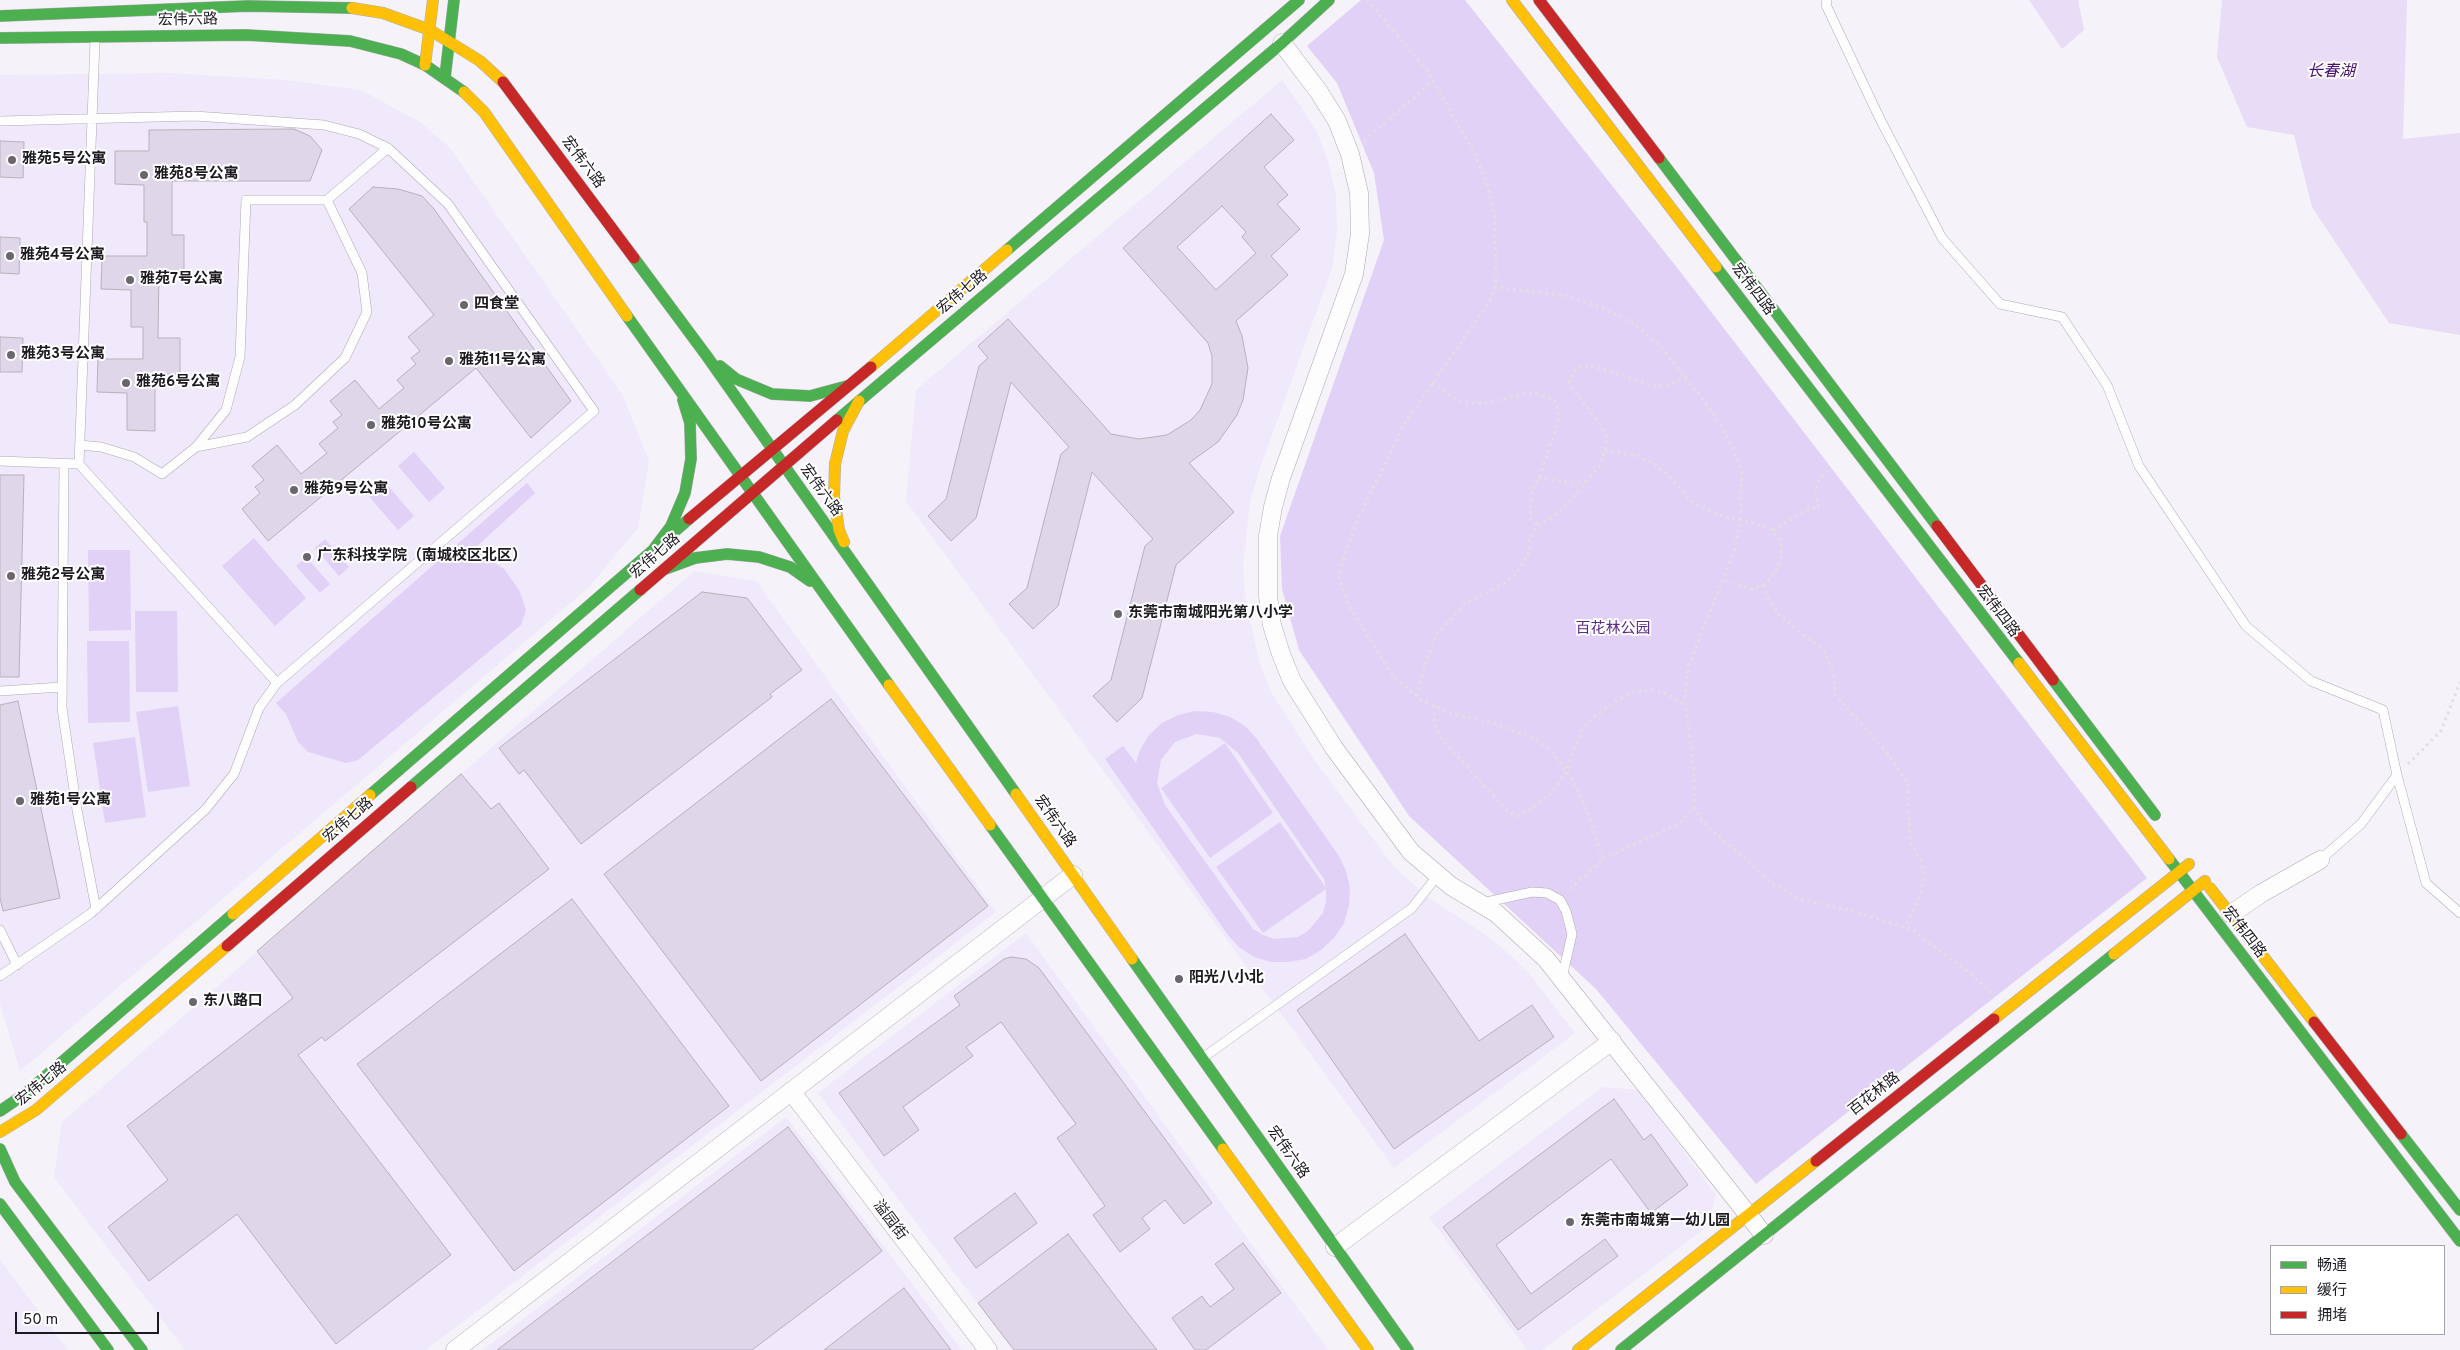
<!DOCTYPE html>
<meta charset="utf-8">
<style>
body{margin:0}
#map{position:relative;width:2460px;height:1350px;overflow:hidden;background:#f5f2f9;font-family:Overpass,"Noto Sans SC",sans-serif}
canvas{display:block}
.legend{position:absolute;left:2270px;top:1245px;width:175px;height:90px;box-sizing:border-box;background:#fff;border:1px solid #a5a3a7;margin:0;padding:6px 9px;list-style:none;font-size:15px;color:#1e1a22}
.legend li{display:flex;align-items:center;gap:10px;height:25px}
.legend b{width:25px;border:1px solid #a5a3a7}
.scale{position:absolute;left:15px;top:1312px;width:144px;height:22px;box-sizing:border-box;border:2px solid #1e1a22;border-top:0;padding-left:6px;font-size:15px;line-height:18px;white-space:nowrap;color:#1e1a22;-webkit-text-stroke:4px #fff;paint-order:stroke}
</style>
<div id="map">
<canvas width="2460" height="1350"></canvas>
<ul class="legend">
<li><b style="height:6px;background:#4caf50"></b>畅通</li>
<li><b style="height:6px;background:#ffc107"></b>缓行</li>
<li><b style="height:6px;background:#c62828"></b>拥堵</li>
</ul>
<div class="scale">50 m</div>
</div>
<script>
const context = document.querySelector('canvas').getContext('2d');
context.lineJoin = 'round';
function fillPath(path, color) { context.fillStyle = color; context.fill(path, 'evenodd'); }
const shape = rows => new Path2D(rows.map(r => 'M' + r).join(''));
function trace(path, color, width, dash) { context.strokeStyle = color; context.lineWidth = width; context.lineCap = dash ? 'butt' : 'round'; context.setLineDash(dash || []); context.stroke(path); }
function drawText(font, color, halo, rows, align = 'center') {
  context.font = font + ' Overpass,"Noto Sans SC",sans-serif'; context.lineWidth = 4; context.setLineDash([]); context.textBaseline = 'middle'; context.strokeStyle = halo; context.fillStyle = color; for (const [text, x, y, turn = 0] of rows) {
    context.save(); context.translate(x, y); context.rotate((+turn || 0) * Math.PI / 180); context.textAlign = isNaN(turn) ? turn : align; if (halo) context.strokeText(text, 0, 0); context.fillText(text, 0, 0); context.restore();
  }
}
fillPath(shape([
 [167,73,285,80,361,90,420,122,450,148,622,394,649,461,638,528,589,587,20,1071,0,1003,0,75],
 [1282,80,1300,105,1317,132,1328,161,1336,196,1337,232,1332,268,1259,471,1250,502,1243,566,1245,598,1259,661,1271,692,1315,761,1394,867,1429,898,1489,937,1509,954,1528,972,1575,1033,1394,1168,906,501,916,390],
 [694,571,756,581,996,912,426,1350,185,1350,54,1177,62,1122],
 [1026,933,1328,1350,1013,1350,818,1093],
 [1603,1087,1638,1090,1716,1195,1706,1228,1542,1350,1527,1350,1429,1217],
 [786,1117,962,1350,483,1350],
 [0,1260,68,1350,0,1350]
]), '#f0e8fb');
fillPath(shape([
 [1361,0,1465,0,1682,274,2147,878,1756,1184,1596,989,1409,816,1299,650,1282,589,1280,536,1384,240,1374,173,1337,83,1307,46],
 [414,452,445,488,429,502,398,466],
 [383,480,414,516,398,530,367,494],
 [527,483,535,493,474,549,504,569,519,590,526,610,521,625,358,760,346,763,308,752,298,742,286,714,276,703],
 [254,538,306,598,275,626,222,566],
 [325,539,349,567,339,576,315,548],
 [88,550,130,550,131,630,89,631],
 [306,557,330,584,320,593,296,566],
 [135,611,177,611,178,692,136,692],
 [129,641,130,722,88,723,87,641],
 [178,706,190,786,148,792,136,712],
 [1195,711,1213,712,1230,717,1245,726,1256,738,1339,856,1346,871,1350,888,1349,906,1344,923,1334,938,1321,950,1306,959,1288,962,1271,962,1254,957,1239,947,1228,935,1105,759,1123,746,1136,763,1140,750,1149,735,1162,723,1178,715],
 [1197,734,1220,738,1238,753,1324,879,1326,888,1280,822,1216,867,1263,933,1326,889,1326,902,1323,913,1308,931,1298,937,1274,939,1263,935,1253,929,1165,805,1157,783,1161,760,1175,742],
 [135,737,146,817,105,823,93,743],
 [1225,743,1273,813,1210,858,1161,788]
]), '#e2d1f6');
fillPath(shape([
 [2029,0,2078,0,2084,30,2062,49],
 [2222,0,2407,0,2403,139,2460,133,2460,335,2389,323,2312,207,2294,135,2247,127,2217,57]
]), '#e8dcf6');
const building = shape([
 [1271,114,1294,140,1264,167,1288,195,1277,204,1300,229,1271,256,1288,275,1236,321,1242,336,1248,368,1243,400,1237,415,1218,442,1189,463,1234,512,1176,565,1142,698,1117,722,1093,696,1111,680,1145,546,1153,539,1092,472,1058,606,1033,629,1009,604,1027,588,1061,454,1069,447,1011,382,976,518,951,541,928,516,946,499,979,366,988,358,978,346,1008,319,1111,434,1139,439,1167,435,1191,420,1200,410,1212,384,1212,356,1208,343,1123,248,1271,114],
 [1222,206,1246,232,1242,237,1256,253,1216,290,1177,247,1222,206],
 [294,129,310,136,322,150,310,181,172,181,172,235,184,235,184,271,159,271,158,338,180,338,180,374,155,374,155,431,127,430,127,393,97,392,98,359,143,359,143,327,131,327,131,290,101,289,102,256,147,256,147,222,144,222,144,185,115,184,115,151,149,151,149,130,294,129],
 [0,141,24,142,23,178,0,177,0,141],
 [373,187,398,189,422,196,434,209,571,401,531,438,476,368,268,541,242,509,260,493,255,487,264,480,252,466,277,445,301,474,327,453,319,444,338,428,333,422,342,415,330,401,355,380,379,409,404,388,397,380,416,364,411,358,420,351,408,337,434,315,349,209,373,187],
 [0,237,20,238,19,274,0,273,0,237],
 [0,337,23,338,22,372,0,372,0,337],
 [0,475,24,475,19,677,0,677,0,475],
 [702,592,747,598,802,670,770,694,772,697,581,844,524,770,519,774,499,748,702,592],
 [831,699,988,906,761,1081,604,874,831,699],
 [18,701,60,898,3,911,0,898,0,705,18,701],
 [461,774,491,809,499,803,549,869,325,1041,322,1037,298,1055,451,1255,336,1344,237,1214,149,1281,108,1227,168,1180,127,1126,293,998,257,951,461,774],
 [572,899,729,1106,514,1271,357,1064,572,899],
 [1405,934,1479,1041,1532,1005,1554,1037,1394,1149,1297,1010,1405,934],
 [1011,957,1026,959,1039,968,1212,1203,1184,1224,1165,1200,1142,1218,1150,1229,1120,1252,1093,1215,1105,1206,1057,1138,1076,1124,1001,1022,966,1047,973,1056,903,1107,919,1130,884,1156,839,1093,960,1005,954,996,1004,959,1011,957],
 [1614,1099,1644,1140,1651,1134,1688,1185,1651,1213,1611,1159,1496,1245,1531,1294,1605,1239,1618,1256,1518,1330,1443,1227,1614,1099],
 [788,1127,882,1251,859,1269,752,1350,497,1350,788,1127],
 [1015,1193,1037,1223,976,1268,954,1238,1015,1193],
 [1068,1234,1128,1313,1157,1350,1014,1350,978,1303,1068,1234],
 [1243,1243,1281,1293,1206,1350,1195,1350,1172,1318,1202,1296,1210,1307,1234,1289,1215,1264,1243,1243],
 [904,1288,951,1350,824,1350,904,1288]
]);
fillPath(building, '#e0d6e9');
trace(building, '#b6b3ba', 1);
const lane = shape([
 [1827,0,1826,5,1879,117,1942,238,2000,304,2062,317,2107,385,2139,466,2246,626,2311,681,2383,710,2397,775,2361,824,2320,860],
 [95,40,79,464,277,683],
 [0,121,195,116,324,125,359,134,388,148,448,204,594,411,277,683,259,708,234,774,205,810,90,914,0,976],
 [80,445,101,447,134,457,162,474,196,447,226,410,240,357,246,200,327,200],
 [196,447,247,437,295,405,345,358,367,312,362,273,327,200,388,148],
 [0,461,79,464],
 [64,464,62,708,77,810,96,909],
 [0,691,62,687],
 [2397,775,2426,883,2460,913],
 [1482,903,1532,892,1547,893,1560,900,1566,911,1572,934,1562,978],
 [0,930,17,965],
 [1204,1057,1412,908,1438,875]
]);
const street = shape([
 [1282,43,1319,92,1337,121,1350,154,1359,193,1360,234,1354,274,1281,478,1273,507,1268,536,1268,596,1272,625,1281,654,1292,681,1334,748,1411,852,1451,886,1496,913,1546,959,1764,1235],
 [2231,914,2262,893,2320,860],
 [791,1091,988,1350],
 [1335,1247,1612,1041],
 [455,1350,1073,875]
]);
const fast = shape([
 [0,16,248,6,352,8],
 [0,38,246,35,350,41,401,54,425,65,464,92],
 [445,77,454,0],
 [1659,158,1937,526],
 [1007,250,1299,0],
 [634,258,706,355,1016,794],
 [1716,267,2019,663],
 [627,316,889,685],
 [720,366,736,379,772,394,810,396,847,386],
 [837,420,1282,43,1329,0],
 [650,554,671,526,685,493,691,459,690,423,683,400],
 [665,569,695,558,727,554,759,557,790,567,810,581],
 [2053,680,2155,815],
 [411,787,640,590],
 [370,795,689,519],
 [990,825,1223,1149],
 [2169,859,2460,1241],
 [1132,959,1408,1350],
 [0,1111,25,1094,233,914],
 [2401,1134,2460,1210],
 [0,1149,15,1182,142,1350],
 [0,1204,108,1350],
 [1621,1350,2114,954]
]);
const slow = shape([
 [1512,0,1716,267],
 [352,8,383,13,430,30,480,61,503,82],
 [425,65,433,0],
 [464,92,484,112,627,316],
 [871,367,1007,250],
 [844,542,839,530,834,497,835,464,843,431,859,401],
 [2019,663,2169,859],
 [889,685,990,825],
 [1016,794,1132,959],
 [2210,888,2314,1022],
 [233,914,370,795],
 [2114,954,2205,881],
 [1994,1019,2189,864],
 [0,1132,36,1110,227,946],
 [1223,1149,1368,1350],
 [1578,1350,1816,1161]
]);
const jam = shape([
 [1539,0,1659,158],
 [503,82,634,258],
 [689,519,871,367],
 [1937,526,2053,680],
 [640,590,837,420],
 [227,946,411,787],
 [2314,1022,2401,1134],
 [1816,1161,1994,1019]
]);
trace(lane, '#aeaab1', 10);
trace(street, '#aeaab1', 19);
trace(fast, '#aeaab1', 12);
trace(slow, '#aeaab1', 12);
trace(jam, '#aeaab1', 12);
trace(shape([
 [1367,0,1427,70,1475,154,1488,186,1495,218,1496,280,1492,298,1405,423,1356,523,1344,556,1339,577,1348,604,1394,678,1423,701,1451,713,1497,724,1533,738,1552,752,1573,780,1588,814,1603,859],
 [1364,141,1433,81],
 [1494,287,1567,296,1602,308,1633,323,1661,347,1709,407,1728,438,1742,470,1740,525,1734,552,1688,667,1685,696,1694,776,1694,807,1680,823,1603,859,1569,890],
 [1432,383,1457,400,1470,403,1488,403,1524,394,1539,394,1554,400,1558,410,1558,423,1539,478,1532,490,1530,508,1531,519,1538,525],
 [1605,450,1638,456,1653,463,1668,475,1694,504,1724,517,1755,523,1773,530,1781,542,1781,557,1776,573,1763,585,1751,589,1723,580],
 [1539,478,1572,483,1587,481],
 [1773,530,1807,510,1819,507,1815,491,1819,479,1830,470],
 [1763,585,1768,597,1779,615,1825,652,1834,674,1835,694,1886,752,1908,782,1910,841,1921,861,1924,875,1920,896,1905,927],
 [1417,696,1426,661,1437,634,1465,604,1503,584,1517,573,1530,551,1529,541,1538,525,1554,516,1568,503,1601,465,1607,438,1600,424,1576,393,1569,381,1576,368,1593,366,1654,386,1671,384,1686,376],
 [1435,706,1434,722,1441,738,1508,812,1518,816,1531,809,1554,790,1566,771,1582,729,1594,717,1616,701,1633,692,1655,690,1671,696,1686,706],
 [2408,764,2441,731,2460,682],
 [1694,807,1702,821,1772,883,1799,899,1849,910,1911,929,1967,971,1993,994]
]), '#e1dfe2', 3, [2.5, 4]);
trace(lane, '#fefdfe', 9);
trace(street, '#fefdfe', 18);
trace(fast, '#4caf50', 11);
trace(slow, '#ffc107', 11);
trace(jam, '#c62828', 11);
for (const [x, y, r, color] of [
 [12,160,5,"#69666d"],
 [144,175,5,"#69666d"],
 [10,256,5,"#69666d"],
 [130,280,5,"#69666d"],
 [464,305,5,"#69666d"],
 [11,355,5,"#69666d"],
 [449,361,5,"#69666d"],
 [126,383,5,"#69666d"],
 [371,425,5,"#69666d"],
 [294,490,5,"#69666d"],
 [307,557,5,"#69666d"],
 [11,576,5,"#69666d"],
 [1118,614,5,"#69666d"],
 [20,801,5,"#69666d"],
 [1179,979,5,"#69666d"],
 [193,1002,5,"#69666d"],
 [1570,1222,5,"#69666d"]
]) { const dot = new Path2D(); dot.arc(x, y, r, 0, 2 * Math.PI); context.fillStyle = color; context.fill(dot); trace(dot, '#fff', 2); }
drawText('15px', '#1e1a22', '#fff', [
 ["宏伟六路",188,21,-1],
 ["宏伟六路",582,163,53],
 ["宏伟四路",1752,290,53],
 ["宏伟七路",963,293,-40],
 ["宏伟六路",820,491,54],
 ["宏伟七路",656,557,-41],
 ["宏伟四路",1997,612,53],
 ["宏伟七路",349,821,-41],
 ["宏伟六路",1054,822,55],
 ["宏伟四路",2243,933,52],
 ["宏伟七路",42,1085,-39],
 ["百花林路",1875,1095,-38],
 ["宏伟六路",1287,1153,55],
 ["溢园街",889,1221,53]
]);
drawText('bold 15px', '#1e1a22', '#fff', [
 ["雅苑5号公寓",22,160],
 ["雅苑8号公寓",154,175],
 ["雅苑4号公寓",20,256],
 ["雅苑7号公寓",140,280],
 ["四食堂",474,305],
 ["雅苑3号公寓",21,355],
 ["雅苑11号公寓",459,361],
 ["雅苑6号公寓",136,383],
 ["雅苑10号公寓",381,425],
 ["雅苑9号公寓",304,490],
 ["广东科技学院（南城校区北区）",317,557],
 ["雅苑2号公寓",21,576],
 ["东莞市南城阳光第八小学",1128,614],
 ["雅苑1号公寓",30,801],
 ["阳光八小北",1189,979],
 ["东八路口",203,1002],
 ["东莞市南城第一幼儿园",1580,1222]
], 'left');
drawText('15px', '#5d2a87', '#fff', [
 ["百花林公园",1613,630]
]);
drawText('italic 16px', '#4a1271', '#fff', [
 ["长春湖",2331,73]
]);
</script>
